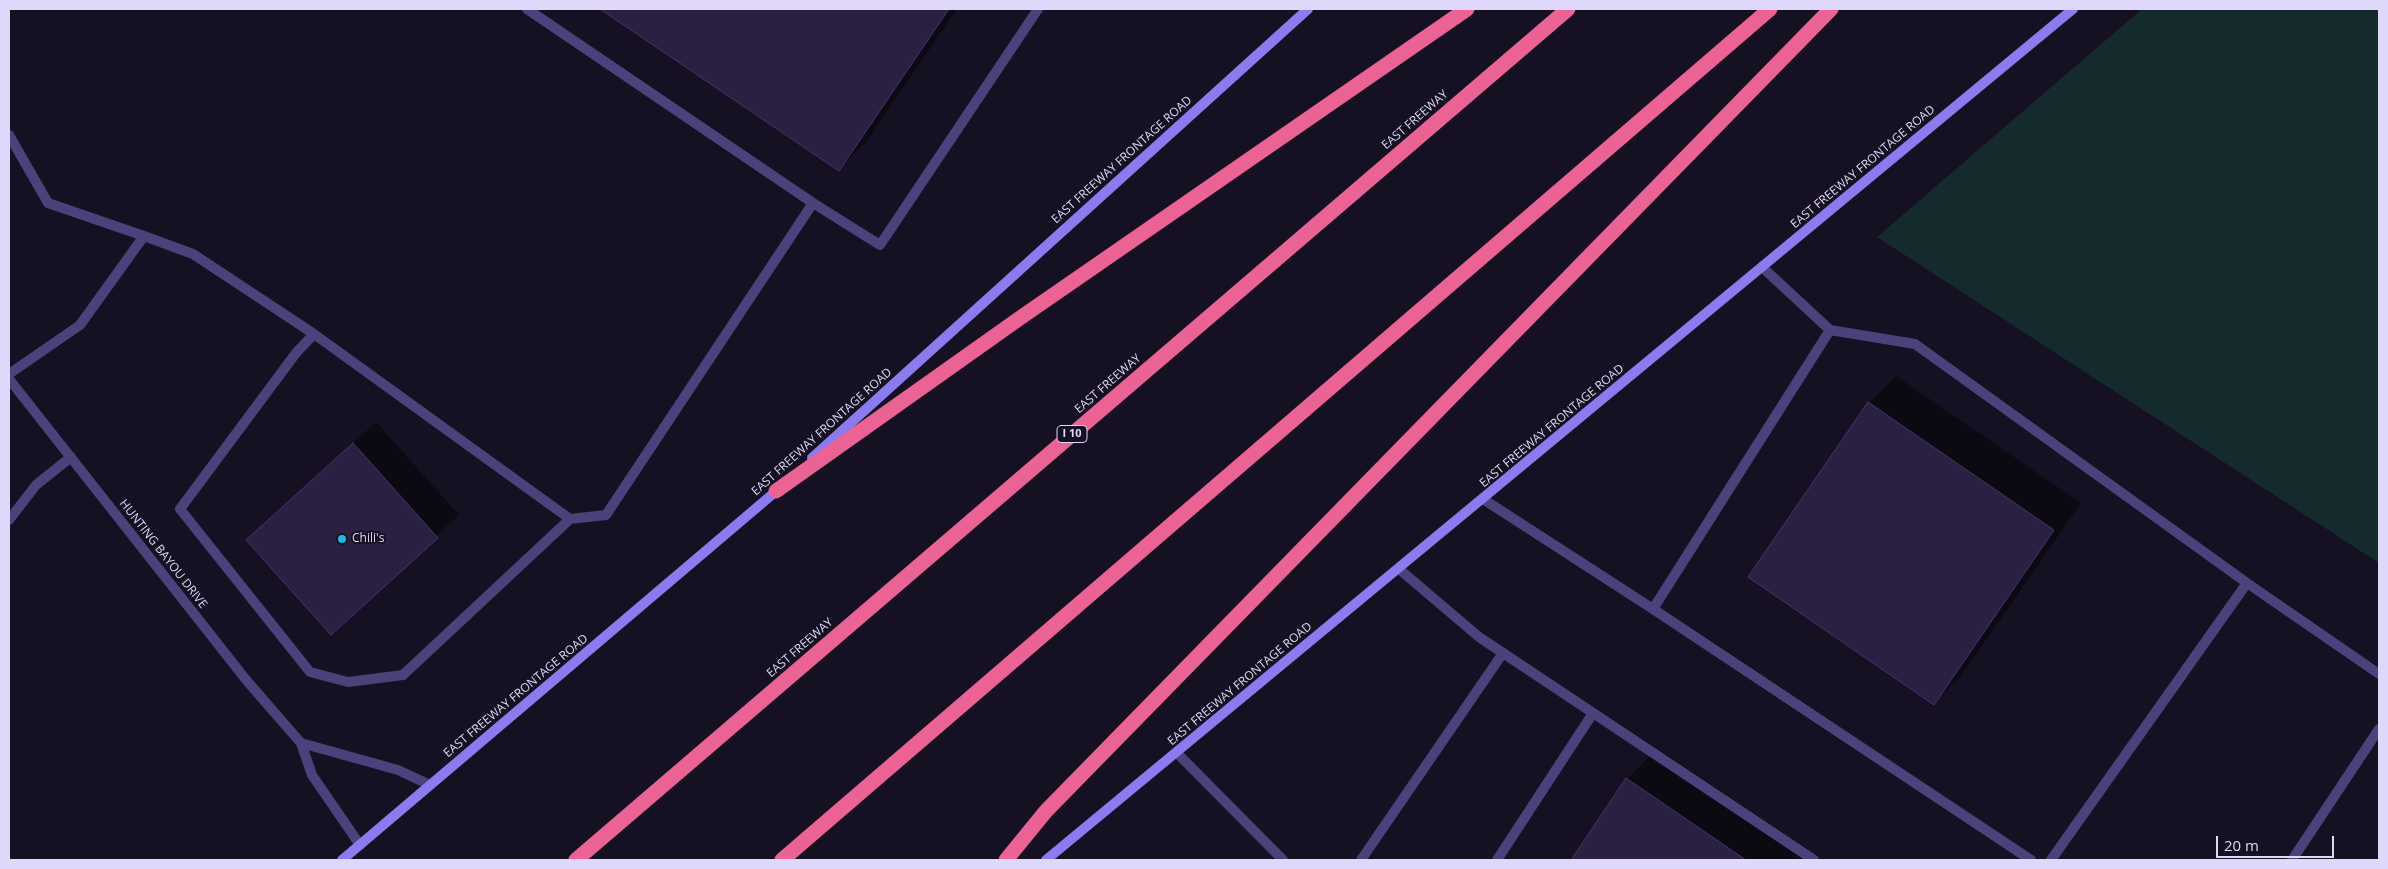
<!DOCTYPE html>
<style>
body{margin:0}
#map{position:relative;width:2388px;height:869px;overflow:hidden;background:#161122;font-family:"Open Sans",sans-serif}
canvas{display:block}
.frame{position:absolute;inset:0;border:10px solid #dfd8fa;pointer-events:none}
.scale{position:absolute;left:2216px;top:836px;width:118px;height:22px;box-sizing:border-box;border:2px solid #dfd8fa;border-top:0;padding-left:6px;font-size:15px;line-height:18px;white-space:nowrap;color:#dfd8fa;-webkit-text-stroke:4px #161122;paint-order:stroke}
</style>
<div id="map">
<canvas width="2388" height="869"></canvas>
<div class="frame"></div>
<div class="scale">20 m</div>
</div>
<script>
const context = document.querySelector('canvas').getContext('2d');
context.lineJoin = 'round';
function fillPath(path, color) { context.fillStyle = color; context.fill(path, 'evenodd'); }
const shape = rows => new Path2D(rows.map(r => 'M' + r).join(''));
function trace(path, color, width, dash) { context.strokeStyle = color; context.lineWidth = width; context.lineCap = dash ? 'butt' : 'round'; context.setLineDash(dash || []); context.stroke(path); }
function drawText(font, color, halo, rows, align = 'center') {
  context.font = font + ' "Open Sans",sans-serif'; context.lineWidth = 4; context.setLineDash([]); context.textBaseline = 'middle'; context.strokeStyle = halo; context.fillStyle = color; for (const [text, x, y, turn = 0] of rows) {
    context.save(); context.translate(x, y); context.rotate((+turn || 0) * Math.PI / 180); context.textAlign = isNaN(turn) ? turn : align; if (halo) context.strokeText(text, 0, 0); context.fillText(text, 0, 0); context.restore();
  }
}
fillPath(shape([
 [2142,9,2379,9,2379,563,1877,237]
]), '#152a2c');
fillPath(shape([
 [602,9,957,9,866,142,839,169],
 [1896,376,2081,503,1961,676,1934,703,1750,577,1869,403],
 [376,422,459,515,331,633,248,540],
 [1654,752,1812,860,1572,860,1627,779]
]), '#0007');
const building = shape([
 [600,9,949,9,839,171,600,9],
 [1868,402,2054,530,1934,705,1748,577,1868,402],
 [353,443,438,538,331,635,246,540,353,443],
 [1626,778,1746,860,1571,860,1626,778]
]);
fillPath(building, '#2a2041');
trace(building, '#45356a', 1);
trace(shape([
 [527,9,813,203,880,245,1038,9],
 [9,135,48,203,144,236,80,325,9,374],
 [144,236,193,254,314,334,296,353,180,509,310,672,348,682,403,675,570,519,606,515,813,203],
 [1830,330,1915,344,2247,583,2051,860],
 [314,334,570,519],
 [1483,499,1653,609,1830,330,1762,267],
 [9,520,36,485,71,457],
 [1399,569,1479,637,1814,860],
 [2247,583,2379,674],
 [1653,609,2031,860],
 [1177,753,1283,860],
 [1361,860,1503,653],
 [1497,860,1593,713],
 [2292,860,2379,729]
]), '#4a427b', 10);
trace(shape([
 [9,379,247,681,301,743],
 [360,845,312,775,301,743,398,770,430,785]
]), '#4a427b', 10);
trace(shape([
 [812,458,1308,9],
 [342,860,781,487],
 [1046,860,2073,9]
]), '#8a7bee', 10);
trace(shape([
 [776,491,1020,318,1467,9],
 [576,860,1568,9],
 [782,860,1770,9],
 [1006,860,1046,811,1831,9]
]), '#eb6295', 15);
for (const [x, y, r, color] of [
 [342,539,5,"#1db9e0"]
]) { const dot = new Path2D(); dot.arc(x, y, r, 0, 2 * Math.PI); context.fillStyle = color; context.fill(dot); trace(dot, '#161122', 2); }
for (const [x, y, w] of [
 [1072,434,30]
]) { const box = new Path2D(); box.roundRect(x - w / 2, y - 8.5, w, 17, 4); context.fillStyle = '#161122'; context.fill(box); trace(box, '#dfd8fa', 1); }
drawText('bold 11px', '#dfd8fa', null, [
 ["I 10",1072,434]
]);
drawText('12px', '#dfd8fa', '#161122', [
 ["EAST FREEWAY",1415,120,-41],
 ["EAST FREEWAY FRONTAGE ROAD",1122,160,-42],
 ["EAST FREEWAY FRONTAGE ROAD",1863,167,-40],
 ["EAST FREEWAY",1108,384,-41],
 ["EAST FREEWAY FRONTAGE ROAD",1552,426,-40],
 ["EAST FREEWAY FRONTAGE ROAD",822,432,-42],
 ["HUNTING BAYOU DRIVE",163,554,52],
 ["EAST FREEWAY",800,648,-41],
 ["EAST FREEWAY FRONTAGE ROAD",1240,684,-40],
 ["EAST FREEWAY FRONTAGE ROAD",516,696,-40]
]);
drawText('12px', '#dfd8fa', '#161122', [
 ["Chili's",352,539]
], 'left');
</script>
